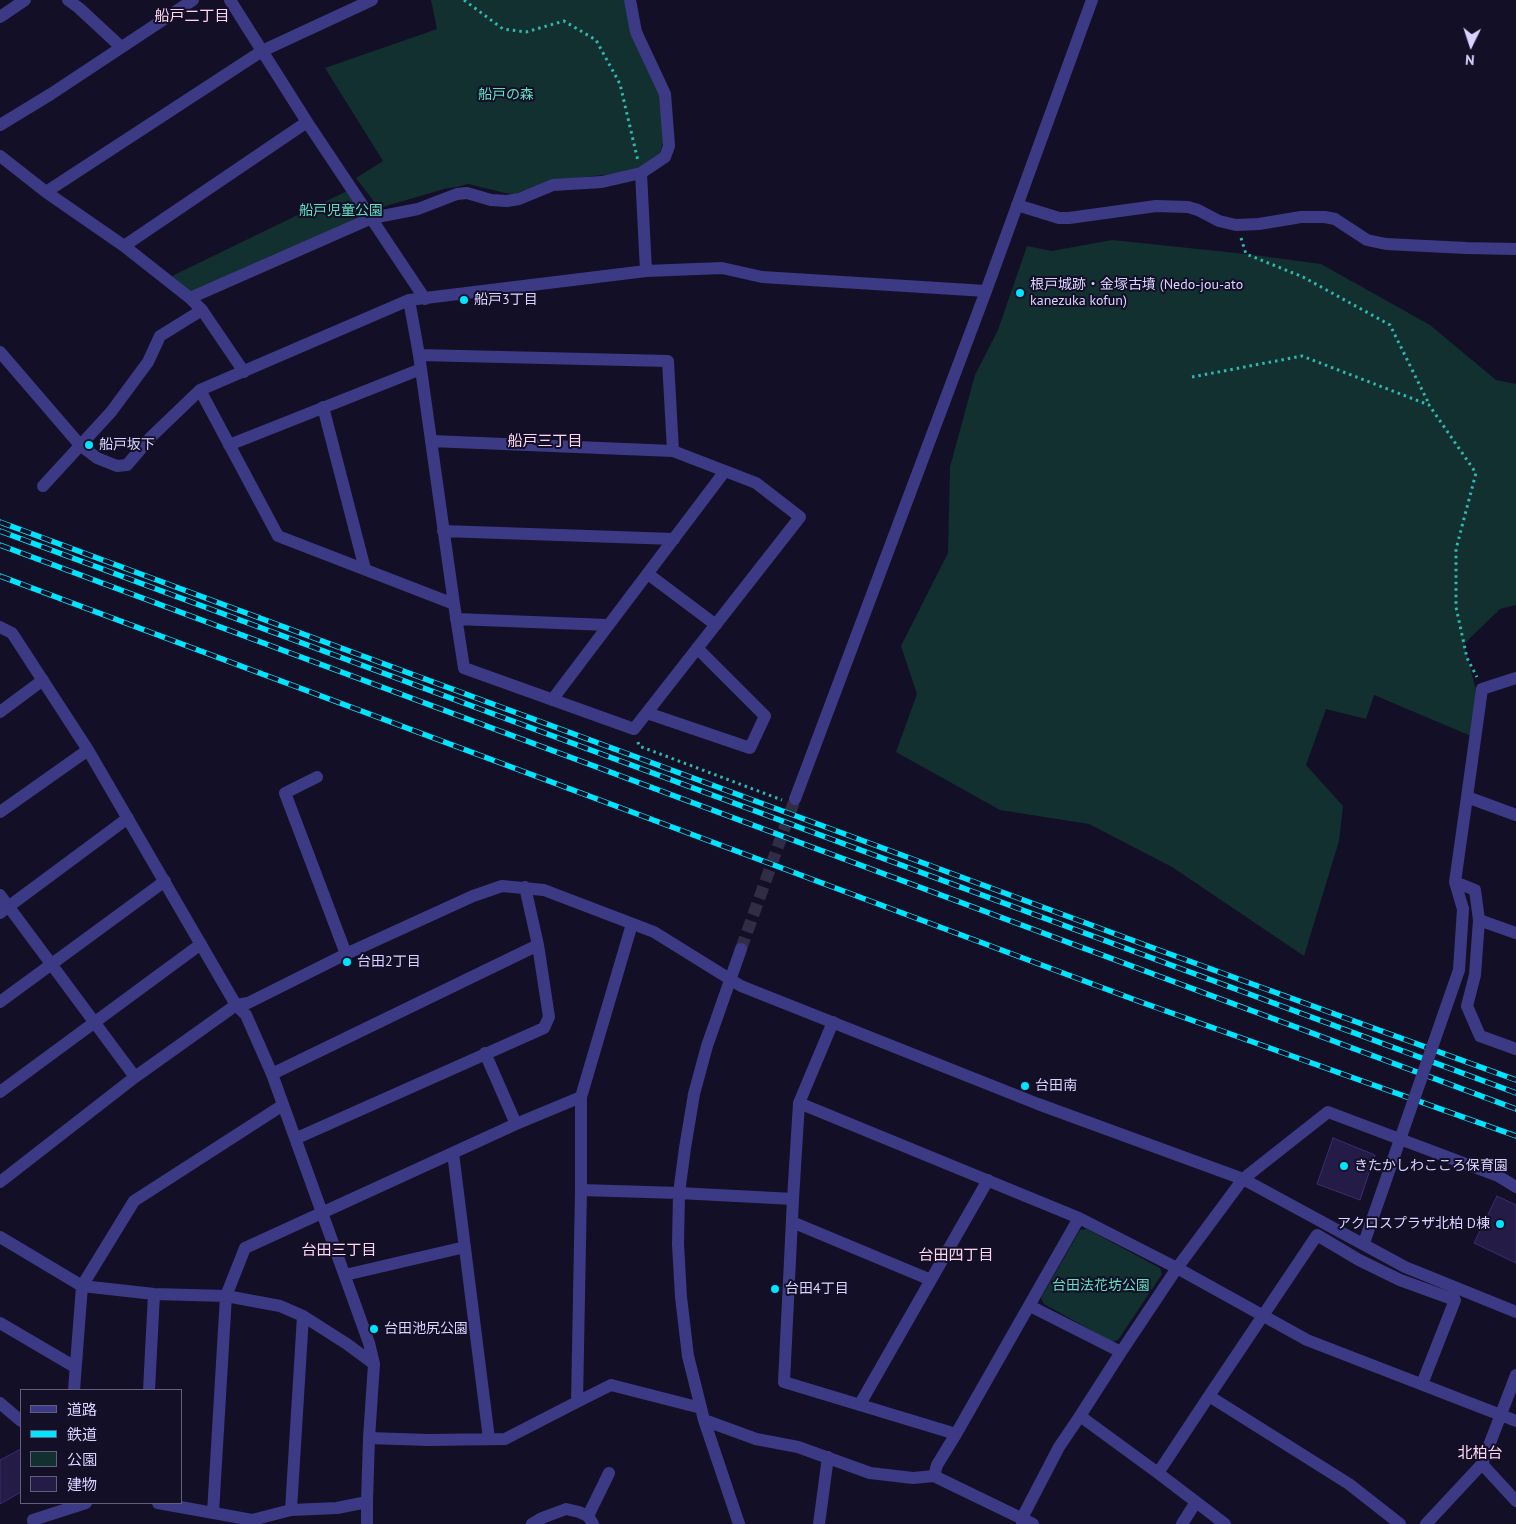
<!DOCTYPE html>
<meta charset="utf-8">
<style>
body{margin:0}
#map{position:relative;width:1516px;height:1524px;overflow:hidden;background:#130f26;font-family:"PT Sans","Noto Sans JP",sans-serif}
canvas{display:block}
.legend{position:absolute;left:20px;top:1389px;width:162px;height:115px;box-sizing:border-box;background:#130f26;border:1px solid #625e7d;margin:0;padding:6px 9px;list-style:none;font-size:15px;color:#d9d4ff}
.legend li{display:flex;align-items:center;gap:10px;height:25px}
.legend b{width:25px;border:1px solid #625e7d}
.north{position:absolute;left:1446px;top:20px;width:50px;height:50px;-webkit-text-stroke:4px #130f26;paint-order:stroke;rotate:184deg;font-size:14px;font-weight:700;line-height:20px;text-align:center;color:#d9d4ff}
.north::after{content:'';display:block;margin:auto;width:18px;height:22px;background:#d9d4ff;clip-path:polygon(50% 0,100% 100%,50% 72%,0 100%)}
</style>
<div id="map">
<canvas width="1516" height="1524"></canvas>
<ul class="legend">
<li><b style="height:6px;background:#3d3a85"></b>道路</li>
<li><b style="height:6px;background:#00e5ff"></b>鉄道</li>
<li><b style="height:14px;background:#12302f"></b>公園</li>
<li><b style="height:14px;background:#241b47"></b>建物</li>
</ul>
<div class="north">N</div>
</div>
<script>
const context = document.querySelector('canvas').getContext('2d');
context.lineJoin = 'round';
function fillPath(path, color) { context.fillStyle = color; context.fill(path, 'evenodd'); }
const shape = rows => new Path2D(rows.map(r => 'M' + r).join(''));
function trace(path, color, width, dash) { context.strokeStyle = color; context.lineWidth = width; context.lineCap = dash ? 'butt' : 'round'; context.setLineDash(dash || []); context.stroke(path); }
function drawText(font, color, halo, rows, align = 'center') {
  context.font = font + ' "PT Sans","Noto Sans JP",sans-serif'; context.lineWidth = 4; context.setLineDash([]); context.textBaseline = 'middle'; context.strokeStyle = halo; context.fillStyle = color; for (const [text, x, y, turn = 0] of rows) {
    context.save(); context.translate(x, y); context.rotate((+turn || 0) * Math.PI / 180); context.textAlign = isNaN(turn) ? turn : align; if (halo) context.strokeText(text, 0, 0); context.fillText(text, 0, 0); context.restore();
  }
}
fillPath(shape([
 [431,0,625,0,660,95,664,140,659,155,638,171,549,181,515,194,505,193,468,184,457,187,444,189,379,208,356,178,383,161,325,68,437,29],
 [347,191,366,217,191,293,172,276],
 [1112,240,1246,254,1321,264,1430,325,1496,380,1516,384,1516,605,1500,609,1464,644,1476,690,1471,736,1374,695,1366,719,1326,709,1306,765,1343,806,1339,841,1304,956,1172,867,1089,824,1000,810,896,752,917,694,901,646,948,553,950,467,975,375,998,330,1027,246,1052,251],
 [1087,1229,1160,1268,1162,1274,1118,1340,1112,1342,1044,1304,1041,1298,1080,1230]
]), '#12302f');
const building = shape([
 [1333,1138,1375,1155,1360,1200,1317,1184,1333,1138],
 [1497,1196,1516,1205,1516,1263,1474,1243,1497,1196],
 [21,1449,21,1492,0,1504,0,1460,21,1449]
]);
fillPath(building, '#241b47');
trace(building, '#3b2d73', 1);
trace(shape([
 [741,949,795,799]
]), '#312d47', 12, [12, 6]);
trace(shape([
 [464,0,503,29,526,32,564,21,596,40,620,84,638,161],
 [1241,238,1246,254,1303,277,1390,325,1429,404],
 [1192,377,1302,356,1429,405,1476,473,1456,549,1456,607,1467,658,1477,677],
 [638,742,639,746,782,800]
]), '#2fb8b0', 3, [2.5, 4]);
trace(shape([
 [68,0,79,8,121,47],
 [230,0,307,122,425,299],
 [630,0,636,32,665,94,669,146,665,157,641,173,646,271],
 [0,17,25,0],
 [0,125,51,94,193,0],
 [0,156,46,192,262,51,372,0],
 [46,192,124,246,190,298,202,310,244,372],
 [1017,205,1059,218,1069,218,1156,206,1188,207,1198,210,1219,221,1236,225,1259,224,1301,217,1325,217,1335,219,1367,240,1386,244,1466,248,1516,249],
 [124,246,307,122],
 [190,298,372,218,418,209,457,194,467,193,491,200,507,201,519,199,553,185,602,182,641,173],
 [0,352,80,445,97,458,117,466,127,465,151,437,200,390,409,300,646,271,722,268,762,277,986,291],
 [419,355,454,604],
 [200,390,278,536,454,604,464,668,634,729,800,517,756,483,673,451,668,361,419,355,409,300],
 [323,407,365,569],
 [431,441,673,451],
 [229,445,421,369],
 [43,486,111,412,148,362,160,336,202,310],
 [443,531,674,539],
 [648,574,716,625],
 [456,619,608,625],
 [0,627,12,633,88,750,236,1005,248,1003,346,954,473,896,502,886,544,890,654,932,741,986,1038,1104,1243,1179,1405,1267,1516,1312],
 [1516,678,1482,689,1467,797,1516,815],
 [552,700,725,471],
 [0,712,43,680],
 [647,713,750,748,765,716,697,648],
 [317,777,285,793,346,954],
 [795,799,986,291,1092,0],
 [0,812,88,750],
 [1455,882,1475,890,1479,920],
 [0,895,135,1077],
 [1463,909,1455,882,1467,797],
 [0,913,128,818],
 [1516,933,1479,920,1475,975,1467,1006,1480,1036,1516,1049],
 [0,1002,165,881],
 [485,1053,516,1124],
 [272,1074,538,945],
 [0,1092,201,944],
 [799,1103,1079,1218,1177,1268,1307,1340,1516,1421],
 [297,1138,544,1028,549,1017,538,945,525,887],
 [453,1153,489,1439],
 [0,1182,135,1077,236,1005,246,1015,272,1074,369,1343,374,1364],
 [581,1190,581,1097,632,924],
 [793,1199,799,1103,833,1022],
 [792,1222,931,1280],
 [0,1237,82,1286,154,1294,226,1296,280,1306,303,1316,347,1344,374,1364,369,1438,428,1440,505,1439,577,1402,581,1190,679,1193,793,1199,784,1382,956,1434,1079,1218],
 [345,1275,465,1247],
 [1030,1306,1121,1352,1080,1416,1158,1473,1209,1396,1349,1484,1400,1524],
 [0,1323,75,1367],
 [1121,1352,1177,1268,1243,1179,1328,1112,1498,1176,1516,1187],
 [74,1390,82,1286,134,1201,283,1105],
 [149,1390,154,1294],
 [1209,1396,1317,1235,1359,1260,1400,1280,1455,1300,1422,1384],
 [577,1402,611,1385,701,1408],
 [0,1403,21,1421],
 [860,1404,988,1180],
 [704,1420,756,1439,798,1447,870,1473,913,1478,934,1476,1033,1524],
 [1482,1464,1516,1501],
 [1158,1473,1225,1524],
 [934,1476,937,1465,956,1434],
 [367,1502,369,1438],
 [158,1503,252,1520,291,1510,337,1508,367,1502,367,1524],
 [291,1510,303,1316],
 [213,1513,226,1296,245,1248,516,1124,581,1097],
 [588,1516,609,1473],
 [34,1524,33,1520,86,1503],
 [532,1524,542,1518,566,1509,579,1512,588,1516,593,1524],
 [739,1524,704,1420,688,1356,681,1297,678,1244,679,1193,685,1148,694,1094,707,1046,741,949],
 [819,1524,828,1457],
 [1022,1524,1022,1518,1059,1447,1080,1416],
 [1182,1524,1196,1502],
 [1426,1524,1482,1464,1516,1375]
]), '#3d3a85', 12);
const rail = shape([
 [0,522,1167,953,1516,1080],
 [0,531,1516,1093],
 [0,545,1516,1109],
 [0,576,1138,1001,1516,1136]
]);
trace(rail, '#00e5ff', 5.5);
trace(rail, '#130f26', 4, [11]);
trace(shape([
 [1365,1240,1459,970,1463,909]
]), '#3d3a85', 12);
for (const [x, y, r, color] of [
 [1020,293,5,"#00e5ff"],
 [464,300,5,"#00e5ff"],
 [89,445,5,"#00e5ff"],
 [347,962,5,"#00e5ff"],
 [1025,1086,5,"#00e5ff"],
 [1344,1166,5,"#00e5ff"],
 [1500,1224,5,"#00e5ff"],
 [775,1289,5,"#00e5ff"],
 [374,1329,5,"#00e5ff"]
]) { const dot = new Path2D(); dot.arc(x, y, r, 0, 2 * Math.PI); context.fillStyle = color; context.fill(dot); trace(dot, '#130f26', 2); }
drawText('14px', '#5fe0c0', '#130f26', [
 ["船戸の森",506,95],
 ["船戸児童公園",341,211],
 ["台田法花坊公園",1101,1286]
]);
drawText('14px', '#d9d4ff', '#130f26', [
 ["根戸城跡・金塚古墳 (Nedo-jou-ato",1030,285],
 ["kanezuka kofun)",1030,301],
 ["船戸3丁目",474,300],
 ["船戸坂下",99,445],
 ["台田2丁目",357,962],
 ["台田南",1035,1086],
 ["きたかしわこころ保育園",1354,1166],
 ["アクロスプラザ北柏 D棟",1490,1224,"right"],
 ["台田4丁目",785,1289],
 ["台田池尻公園",384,1329]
], 'left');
drawText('15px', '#ffd6f0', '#130f26', [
 ["船戸二丁目",192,17],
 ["船戸三丁目",545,442],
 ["台田三丁目",339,1251],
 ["台田四丁目",956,1256],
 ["北柏台",1480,1454]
]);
</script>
